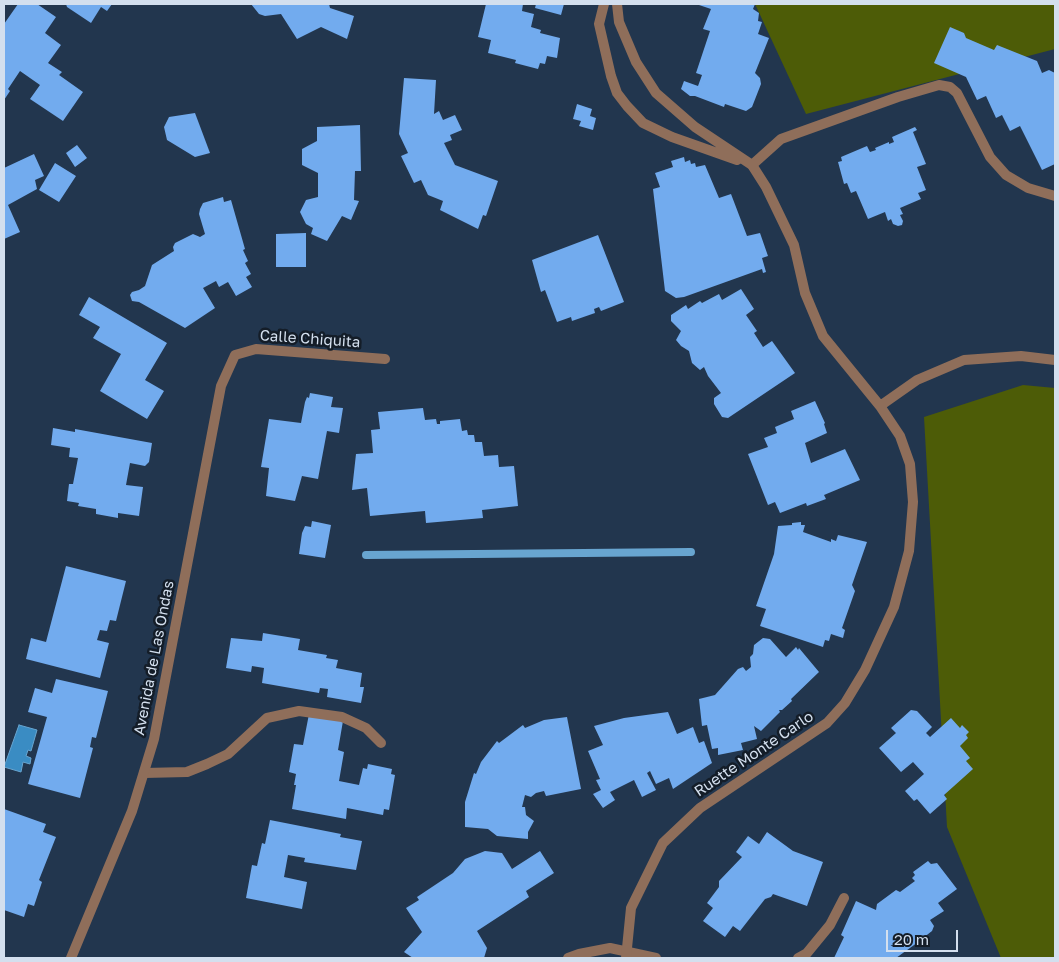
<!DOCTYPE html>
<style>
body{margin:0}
#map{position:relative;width:1059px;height:962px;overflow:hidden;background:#22364e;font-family:"Golos Text",sans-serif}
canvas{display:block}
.frame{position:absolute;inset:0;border:5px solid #d3dfee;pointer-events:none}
.scale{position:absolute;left:886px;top:930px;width:72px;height:22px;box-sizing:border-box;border:2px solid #d3dfee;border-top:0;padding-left:6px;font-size:15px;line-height:18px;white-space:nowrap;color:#d3dfee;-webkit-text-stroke:4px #141d28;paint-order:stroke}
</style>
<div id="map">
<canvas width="1059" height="962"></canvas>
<div class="frame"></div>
<div class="scale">20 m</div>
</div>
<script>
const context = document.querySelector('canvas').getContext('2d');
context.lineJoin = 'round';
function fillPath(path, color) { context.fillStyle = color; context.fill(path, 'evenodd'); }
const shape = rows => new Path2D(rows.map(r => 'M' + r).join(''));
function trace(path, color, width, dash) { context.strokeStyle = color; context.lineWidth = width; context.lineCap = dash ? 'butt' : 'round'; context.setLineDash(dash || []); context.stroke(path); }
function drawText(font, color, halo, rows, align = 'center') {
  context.font = font + ' "Golos Text",sans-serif'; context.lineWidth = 5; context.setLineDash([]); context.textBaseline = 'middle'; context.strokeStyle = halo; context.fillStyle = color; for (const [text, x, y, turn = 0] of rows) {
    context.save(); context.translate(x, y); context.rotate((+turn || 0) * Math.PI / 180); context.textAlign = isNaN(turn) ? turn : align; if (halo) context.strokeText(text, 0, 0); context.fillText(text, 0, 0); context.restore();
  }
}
fillPath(shape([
 [755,4,1055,4,1055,49,806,114],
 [1023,385,1055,388,1055,958,1001,958,947,827,924,417]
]), '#4d5c07');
const water = shape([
 [19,725,37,730,31,751,28,750,26,756,31,758,30,764,23,762,21,772,4,767,19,725]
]);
fillPath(water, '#3a8cc3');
trace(water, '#68a5d0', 1);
trace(shape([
 [366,555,691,552]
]), '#68a5d0', 8);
fillPath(shape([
 [18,4,37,4,56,17,45,33,61,45,48,63,62,72,59,75,83,92,63,121,30,99,40,85,20,71,8,89,10,91,4,100,4,24],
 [66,4,112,4,107,11,101,7,91,23,67,7],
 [251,4,329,4,330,8,354,16,347,39,321,27,297,39,281,14,265,16,259,14],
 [486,4,523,4,522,11,534,14,531,27,541,30,540,33,560,38,557,58,547,56,545,64,540,63,538,69,515,63,516,60,488,53,491,40,478,37],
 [536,4,564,4,561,15,535,8],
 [696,4,755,4,753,9,759,13,758,21,762,22,758,34,769,38,755,73,760,78,761,84,752,107,746,111,725,104,724,107,695,96,690,96,681,89,684,81,698,86,702,75,696,73,710,31,703,29,711,9],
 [950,27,964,33,966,38,994,50,997,45,1037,61,1042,73,1049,70,1055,73,1055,164,1042,170,1020,126,1010,131,1002,115,996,118,986,96,977,100,966,77,934,63],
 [404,78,436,80,434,114,439,111,443,120,455,115,462,130,450,135,452,140,444,143,455,165,498,181,486,216,483,215,478,229,440,210,443,201,428,195,421,180,414,183,401,156,408,153,399,134],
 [577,104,592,109,590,116,596,118,593,130,579,126,581,121,573,119],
 [195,113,210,153,195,157,167,140,164,127,169,117],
 [360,125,361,171,355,171,354,200,359,201,351,220,342,216,327,241,311,234,313,228,306,224,300,212,306,200,318,197,318,173,302,165,302,149,317,141,317,127],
 [915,127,917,130,913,132,926,164,917,167,926,190,918,193,921,199,900,208,903,214,900,215,903,221,902,225,898,226,893,224,891,219,888,221,885,212,868,219,856,191,851,193,847,183,844,184,838,162,842,161,841,157,867,146,870,152,876,150,875,148,889,142,889,144,894,142,892,137],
 [77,145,87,158,75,167,66,153],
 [34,154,44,176,35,180,37,189,8,205,20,232,4,239,4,168],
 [684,157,685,162,690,160,691,164,695,163,696,167,705,165,719,198,731,194,747,236,760,233,768,256,762,258,766,272,763,273,762,269,684,297,676,298,665,291,653,189,660,187,655,173,673,167,671,161],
 [55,163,76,176,59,202,39,190],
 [223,197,224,202,231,200,245,249,243,250,248,261,245,263,251,274,246,277,252,287,236,296,228,282,219,287,216,281,203,288,215,308,185,328,139,302,132,301,130,295,132,292,139,290,145,286,152,265,174,251,173,247,175,243,193,234,200,237,205,234,199,214,200,209,203,203],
 [306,233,306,267,276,267,276,234],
 [598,235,624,302,601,311,599,307,594,309,595,313,572,321,571,317,557,322,545,290,541,292,532,260],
 [741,289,754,309,746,315,757,331,754,333,763,347,772,341,795,373,728,418,722,417,714,404,714,398,721,393,708,376,704,367,700,370,692,363,689,351,681,346,676,340,681,331,671,321,671,315,686,305,688,309,700,301,702,303,719,294,722,300],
 [89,297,167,343,145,380,164,391,147,419,100,391,121,354,93,338,100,327,79,315],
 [310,393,333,397,331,407,343,408,339,433,327,431,318,479,302,476,295,501,266,496,269,468,261,467,269,419,301,423,305,402,307,397,309,398],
 [815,401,825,423,824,424,827,433,805,443,811,463,845,449,860,480,824,495,826,499,807,506,806,503,780,513,775,502,768,505,748,454,768,447,764,438,777,433,775,427,794,419,791,411],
 [423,408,425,420,436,419,437,424,440,424,440,421,460,419,462,431,467,430,468,435,474,435,475,442,482,442,484,456,498,455,499,467,514,466,518,506,482,510,483,518,426,523,425,511,370,516,367,488,352,490,356,454,373,453,371,430,380,429,378,412],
 [53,428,75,432,75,429,152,443,149,462,145,466,130,463,126,485,143,487,139,516,118,513,118,518,96,514,96,509,78,506,79,503,67,501,69,484,73,484,78,458,69,457,70,448,51,445],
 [312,521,331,525,325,558,299,554,302,533,305,526,311,527],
 [801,522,801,525,805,525,803,532,831,542,831,539,836,541,838,535,867,542,852,585,855,591,842,628,845,630,843,638,831,634,829,641,825,640,823,647,760,626,766,609,756,606,774,554,778,526,792,525,792,523],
 [66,566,126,581,116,621,110,620,107,631,100,630,97,640,109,643,100,678,26,659,31,638,46,642],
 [263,633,300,639,298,650,327,655,326,658,338,660,336,668,362,673,360,687,364,687,361,703,327,697,328,689,320,688,319,693,262,683,264,668,252,666,251,672,226,668,231,638,262,641],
 [763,638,770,639,786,657,796,647,798,650,799,648,819,672,791,699,792,701,782,710,779,710,780,712,761,731,754,726,757,739,741,743,743,750,718,755,718,748,712,749,707,725,702,726,699,699,715,695,738,669,743,667,746,671,751,667,750,657,753,654,754,645],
 [56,679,108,691,96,738,92,737,90,747,93,748,80,798,28,784,47,717,28,712,35,688,52,693],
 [911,710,917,711,932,727,926,733,930,737,951,718,960,728,962,725,969,732,966,735,968,738,960,746,970,758,966,761,973,769,944,795,947,799,930,814,917,799,914,801,905,791,924,774,913,762,901,772,879,748,896,733,891,728],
 [668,712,677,734,693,727,699,743,704,741,712,763,673,789,669,778,656,784,650,771,647,773,656,790,642,797,634,780,610,792,615,800,603,808,593,794,601,790,596,780,600,779,588,751,603,745,594,726,624,718],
 [309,714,343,721,338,750,344,752,339,781,359,785,363,768,367,769,368,764,392,769,391,774,395,775,389,810,384,809,383,815,347,808,346,819,292,809,296,785,294,785,296,774,289,772,294,744,303,745],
 [567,717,581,789,546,796,544,791,536,793,531,797,525,795,522,807,525,807,526,815,534,821,528,832,528,839,497,836,488,829,465,827,465,802,474,773,476,774,481,762,497,741,499,743,523,725,525,728,544,720],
 [4,809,46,824,43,832,56,837,39,880,42,882,34,906,28,904,24,917,4,910],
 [270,820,341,834,340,837,362,841,356,870,304,862,305,858,288,855,284,877,307,882,302,909,246,898,252,865,257,866,262,843,265,844],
 [767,832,793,851,823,862,807,906,773,894,771,897,765,899,740,931,733,926,725,937,703,921,713,908,707,903,719,887,719,881,742,857,736,852,748,836,759,844],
 [485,851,502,853,512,869,540,851,554,873,526,891,529,897,477,931,487,948,484,958,413,958,404,952,422,932,406,908,419,900,417,897,453,873,465,859],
 [928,861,931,864,937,863,957,889,938,903,944,911,930,920,934,926,932,931,923,938,919,938,921,940,896,958,834,958,844,937,841,935,856,901,876,910,877,904,896,890,900,892,915,881,912,878,915,875,913,872]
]), '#72abee');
trace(shape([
 [752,165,781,139,898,97,939,85,950,87,957,93,990,157,1006,175,1028,188,1055,196],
 [144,773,187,772,207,764,228,754,267,718,299,711,342,717,366,728,381,743],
 [568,958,579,954,610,948,656,958],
 [798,958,807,953,830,925,844,898]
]), '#8f6e5a', 10);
trace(shape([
 [604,4,599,24,611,76,617,93,627,106,643,123,672,137,737,160],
 [617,4,619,22,636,62,656,93,695,127,752,165,766,187,794,245,805,293,823,336,880,406,900,436,910,464,913,502,909,551,894,607,865,670,845,703,827,723,700,808,663,843,631,908,626,958],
 [880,406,917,380,964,360,1021,356,1055,360],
 [71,958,132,811,154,739,221,386,235,355,256,349,385,359]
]), '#8f6e5a', 10);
drawText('15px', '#d3dfee', '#141d28', [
 ["Calle Chiquita",310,339,4],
 ["Avenida de Las Ondas",154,658,-79],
 ["Ruette Monte Carlo",754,754,-34]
]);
</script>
